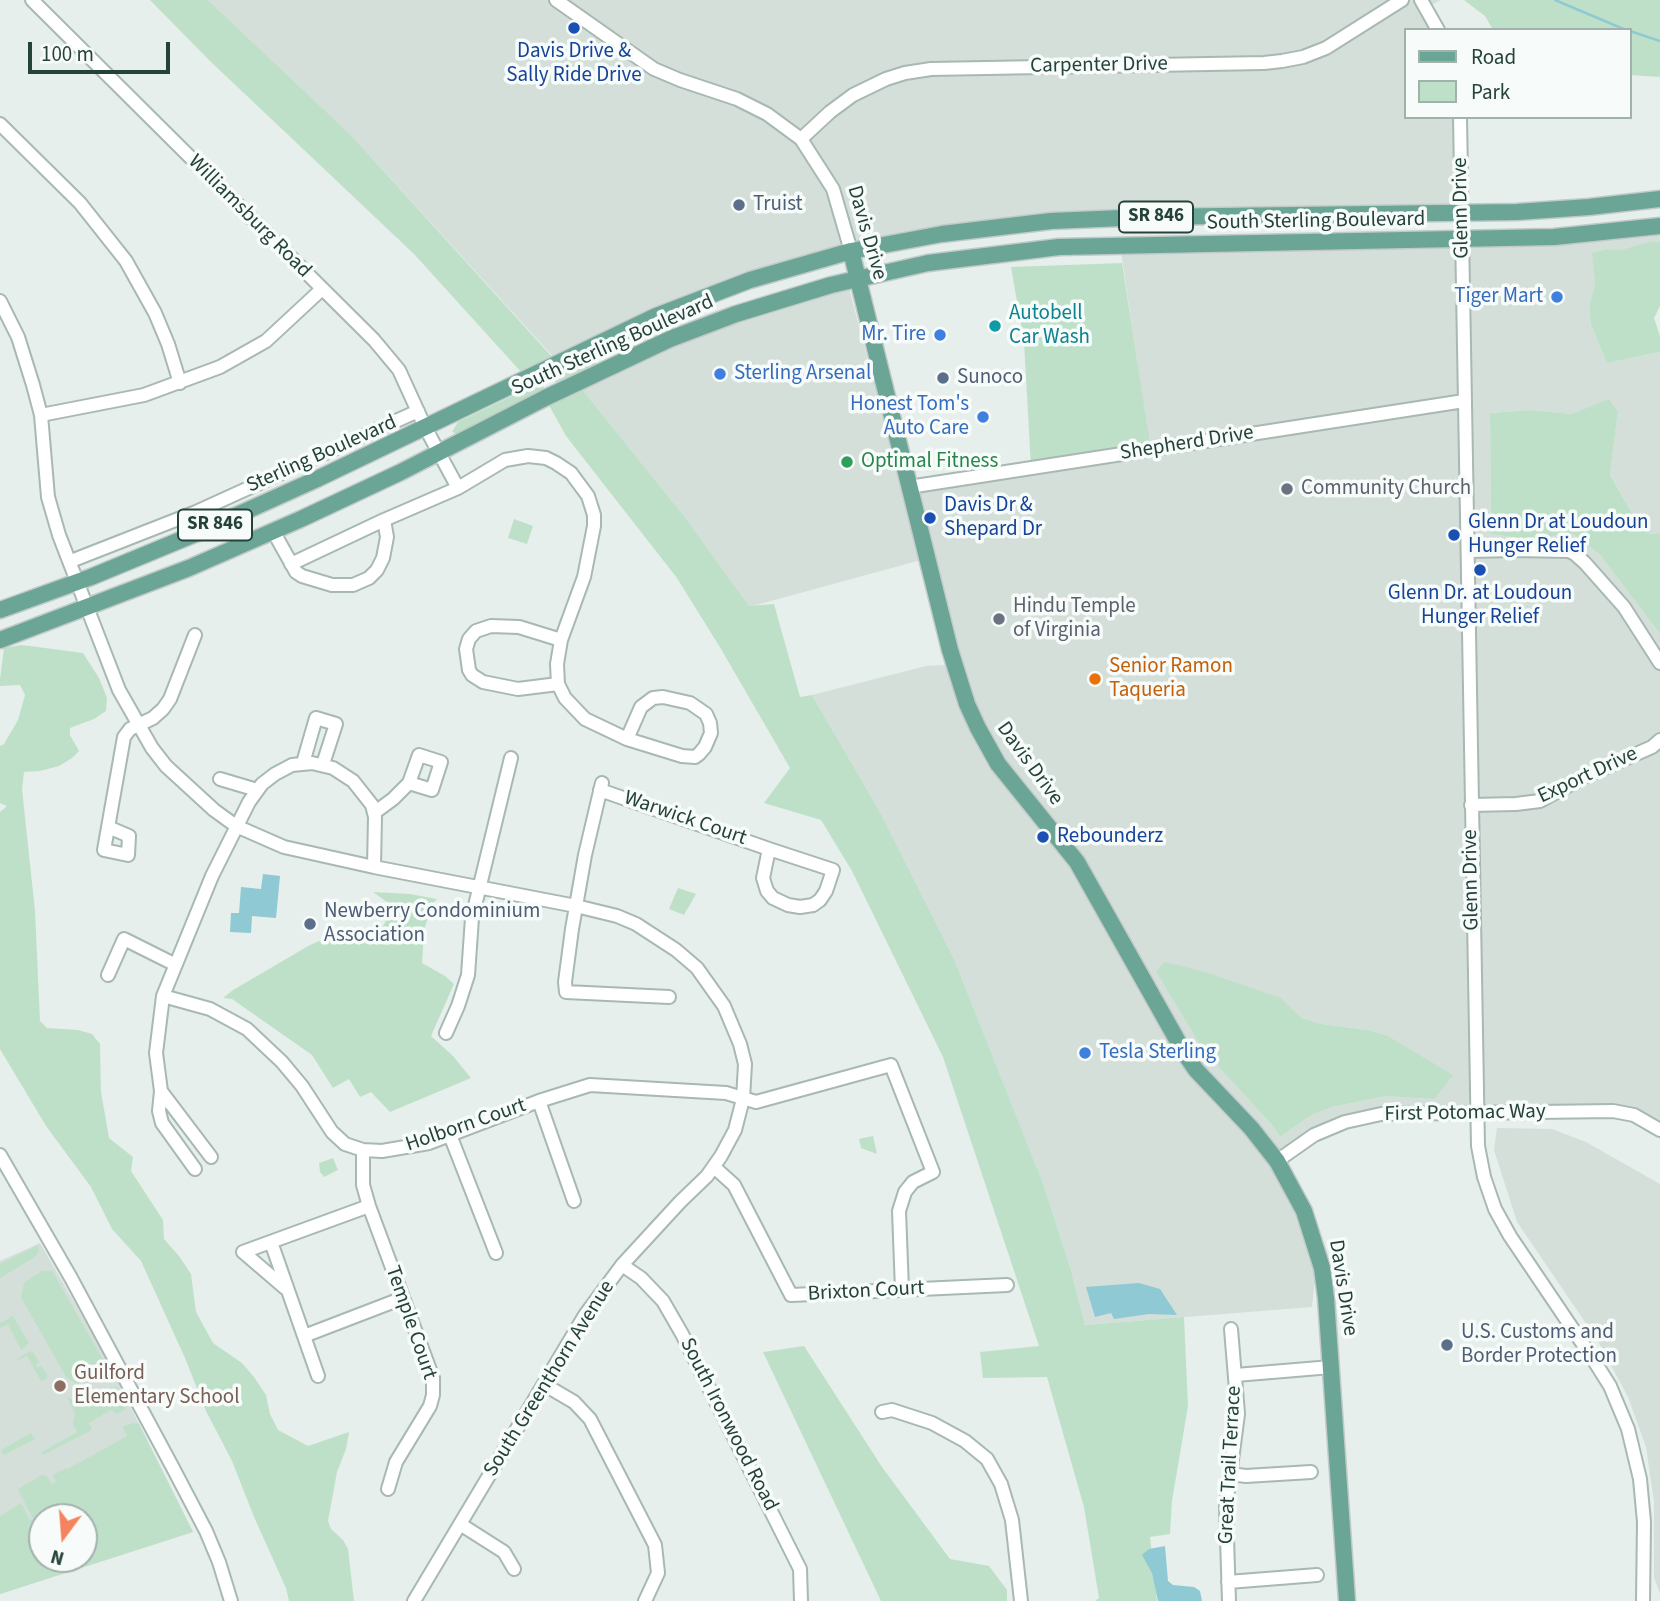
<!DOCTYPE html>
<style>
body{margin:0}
#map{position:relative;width:1660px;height:1601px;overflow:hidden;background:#e6efeb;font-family:"Source Sans 3",sans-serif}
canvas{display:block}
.legend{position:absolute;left:1404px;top:28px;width:228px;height:91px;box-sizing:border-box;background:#f7fbf9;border:2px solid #a3b1ad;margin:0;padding:9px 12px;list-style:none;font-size:21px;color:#24423a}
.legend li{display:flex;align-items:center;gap:14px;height:35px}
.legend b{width:35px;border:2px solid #a3b1ad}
.north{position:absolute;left:28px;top:1503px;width:70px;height:70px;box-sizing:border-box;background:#f7fbf9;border:2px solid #a3b1ad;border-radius:50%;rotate:196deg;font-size:19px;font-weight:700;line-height:28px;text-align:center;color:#24423a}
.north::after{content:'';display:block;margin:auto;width:24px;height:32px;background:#f4845f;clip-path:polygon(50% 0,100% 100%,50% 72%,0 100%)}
.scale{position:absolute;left:28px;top:42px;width:142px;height:32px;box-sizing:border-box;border:4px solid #24423a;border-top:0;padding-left:9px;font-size:21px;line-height:24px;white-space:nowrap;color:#24423a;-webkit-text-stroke:5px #f7fbf9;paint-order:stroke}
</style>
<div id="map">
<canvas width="1660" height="1601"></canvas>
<ul class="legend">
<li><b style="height:9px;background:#6aa596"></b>Road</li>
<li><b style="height:19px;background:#bfe0c8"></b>Park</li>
</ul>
<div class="north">N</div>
<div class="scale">100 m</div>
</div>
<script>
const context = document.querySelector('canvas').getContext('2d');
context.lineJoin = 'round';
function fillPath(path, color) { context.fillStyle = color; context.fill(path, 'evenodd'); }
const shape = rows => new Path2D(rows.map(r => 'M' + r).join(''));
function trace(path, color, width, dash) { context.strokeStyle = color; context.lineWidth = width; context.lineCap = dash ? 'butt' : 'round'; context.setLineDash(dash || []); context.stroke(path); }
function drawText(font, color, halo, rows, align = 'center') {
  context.font = font + ' "Source Sans 3",sans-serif'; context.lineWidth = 7; context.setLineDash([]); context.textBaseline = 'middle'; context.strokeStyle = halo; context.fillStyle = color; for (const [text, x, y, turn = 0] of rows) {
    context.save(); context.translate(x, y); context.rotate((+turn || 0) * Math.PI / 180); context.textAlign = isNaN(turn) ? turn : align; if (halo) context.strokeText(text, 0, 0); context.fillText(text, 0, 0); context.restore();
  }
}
fillPath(shape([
 [208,0,1441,0,1426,8,1438,30,1406,30,1406,117,1460,117,1463,213,1101,218,823,258,558,362,351,135],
 [1660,226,1660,242,1653,241,1635,248,1621,250,1607,249,1593,253,1595,284,1589,306,1591,325,1607,363,1660,352,1660,533,1650,534,1633,515,1610,473,1618,412,1572,414,1531,410,1490,413,1491,534,1525,539,1573,534,1600,555,1660,634,1660,1130,1634,1115,1476,1112,1345,1122,1277,1161,1196,1070,1093,887,978,728,909,487,1150,449,1120,245],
 [1157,971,1281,998,1302,1018,1321,1024,1368,1030,1386,1035,1423,1099,1411,1096,1387,1096,1332,1107,1310,1116,1280,1137,1272,1125,1203,1050],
 [847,281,921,560,749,607,684,516,577,383,640,353],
 [946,665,961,707,1072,868,1166,1034,1248,1128,1293,1200,1316,1267,1312,1307,1085,1325,1071,1270,1043,1183,954,959,880,812,812,695,926,666],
 [1497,1128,1552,1129,1586,1142,1660,1184,1660,1593,1654,1578,1654,1501,1646,1447,1628,1397,1598,1341,1517,1222,1494,1150],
 [40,1243,103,1352,193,1532,0,1594,0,1261],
 [42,1517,84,1517,84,1559,42,1559]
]), '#d4dfda');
fillPath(shape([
 [150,0,208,0,351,135,553,358,522,373,414,254,210,61],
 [1464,0,1660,0,1660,77,1630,75,1630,30,1493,30,1485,16],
 [1653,241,1660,242,1660,306,1654,318,1660,336,1660,352,1607,363,1591,325,1589,306,1595,284,1592,253,1607,249,1621,250],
 [1122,263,1151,450,1031,467,1024,342,1011,267],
 [591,352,598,367,560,386,547,374],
 [536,379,547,391,459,434,452,432,458,422,525,390],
 [577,383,684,516,749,606,774,604,800,697,812,695,880,812,954,959,1043,1183,1071,1270,1085,1325,1184,1317,1188,1406,1172,1501,1170,1534,1150,1537,1157,1601,1095,1601,1099,1598,1084,1507,1047,1377,983,1378,980,1352,1039,1346,943,1057,852,871,821,820,764,803,790,768,721,649,677,578,566,436,545,398],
 [1609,399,1618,412,1610,474,1633,515,1650,534,1660,533,1660,634,1600,555,1573,534,1525,539,1491,534,1490,413,1531,410,1572,414],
 [514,519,533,526,527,544,508,538],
 [22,645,83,653,99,678,107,698,106,711,94,719,70,728,70,735,79,751,72,758,59,766,40,771,24,772,22,789,35,911,40,1021,47,1028,78,1030,92,1034,100,1044,101,1092,109,1138,133,1157,131,1171,163,1220,164,1239,179,1256,191,1274,196,1312,213,1343,242,1363,254,1377,266,1395,270,1414,278,1430,308,1446,349,1432,346,1449,337,1472,328,1521,331,1529,343,1540,348,1549,354,1601,289,1601,286,1588,254,1517,232,1461,206,1411,185,1358,141,1261,112,1229,91,1187,46,1126,0,1049,0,812,7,806,0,803,0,746,4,744,18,720,25,695,20,685,0,686,0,679,4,648],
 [678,888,696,894,684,915,669,909],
 [373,892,410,894,437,899,432,904,424,930,422,963,445,976,454,984,431,1036,453,1056,471,1078,390,1112,371,1092,360,1097,349,1079,333,1088,312,1055,232,999,223,998,233,990,310,945,345,930,383,926,394,907],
 [1165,962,1202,971,1281,998,1302,1018,1321,1024,1368,1030,1386,1035,1453,1075,1434,1099,1387,1096,1332,1107,1310,1116,1280,1137,1272,1125,1203,1050,1156,971],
 [873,1136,877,1154,861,1148,859,1139],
 [333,1158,338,1170,324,1177,320,1172,319,1163],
 [38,1245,39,1251,35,1257,0,1278,0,1264],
 [42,1271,52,1271,54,1274,106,1365,102,1373,84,1383,75,1383,66,1377,21,1297,24,1283],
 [13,1316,29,1343,21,1350,8,1324,0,1328,0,1323],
 [804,1346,882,1467,950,1559,989,1566,1007,1590,1007,1601,881,1601,763,1352],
 [30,1351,33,1352,39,1362,36,1364,37,1368,41,1366,47,1375,46,1379,41,1381,27,1356,18,1360,17,1359],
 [114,1387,121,1390,125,1396,128,1404,124,1410,117,1414,111,1410,89,1423,92,1428,90,1431,43,1455,42,1452,77,1432,73,1424,75,1413,67,1397,74,1400,87,1399],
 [132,1423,139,1424,193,1532,0,1594,0,1516,21,1503,30,1520,33,1519,18,1489,42,1475,47,1476,51,1484,56,1482,53,1475,66,1468,68,1469,127,1436,123,1427],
 [42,1517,84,1517,84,1559,42,1559],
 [31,1433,35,1439,4,1455,1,1450]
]), '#bfe0c8');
fillPath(shape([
 [263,874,280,876,276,918,252,916,251,933,230,932,231,913,239,913,241,887,261,889],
 [1139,1283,1160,1289,1177,1315,1149,1314,1114,1319,1111,1313,1095,1317,1086,1287],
 [1165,1546,1168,1581,1173,1585,1194,1587,1200,1591,1202,1601,1158,1601,1152,1573,1142,1555,1149,1549]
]), '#8ec9d4');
trace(shape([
 [1555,0,1626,30],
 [1630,31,1660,41]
]), '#8ec9d4', 2.5);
const minor = shape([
 [32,0,374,340,399,370,425,427,458,488],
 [556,0,654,69,680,80,737,99,767,114,801,139,833,189,851,251],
 [1421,0,1438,30],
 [1460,117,1478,1146,1484,1177,1495,1209,1510,1236,1593,1359,1610,1386,1628,1429,1640,1479,1644,1522,1643,1601],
 [0,124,80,203,126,261,155,313,168,344,180,383],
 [801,139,830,112,853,95,886,79,905,73,931,69,1264,63,1282,61,1303,57,1326,48,1402,0],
 [0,301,18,337,33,385,41,415,48,497,59,535,119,690,152,748,166,766,214,810,236,826,284,847,374,867,576,906,617,916,636,924,676,950,697,968,724,1006,740,1044,745,1064,743,1099,735,1130,721,1156,707,1176,680,1202,622,1265,585,1315,414,1601],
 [41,415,144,395,220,367,266,341,322,289],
 [909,487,1464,401],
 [273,531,296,572,302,576,332,585,353,585,369,578,377,570,383,558,387,537,384,520],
 [1468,551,1515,550,1569,551,1575,554,1585,563,1624,607,1660,663],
 [71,561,196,512,418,411],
 [291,564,384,520,458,488,505,460,528,456,546,458,556,463,571,473,588,496,594,515,594,526,584,577,561,640,557,664,558,684,565,698,585,719,627,739],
 [558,684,518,689,483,682,472,675,469,670,466,649,469,639,476,631,491,626,519,627,561,640],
 [663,697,690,703,706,714,710,723,711,733,705,747,699,754,695,757,682,756,627,739,641,707,653,698,663,697],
 [419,755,441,762,432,790,409,783,419,755],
 [303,763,316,718,336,724,323,764],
 [220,779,257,790],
 [602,783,585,855,572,929,565,982,566,992,669,997],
 [600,790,769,849],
 [1471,805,1516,804,1540,801,1584,777,1652,747,1660,740],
 [374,813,393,799,409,783],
 [108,827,129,836,128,855,104,850,124,737,130,729,153,718,163,709,170,699,195,635],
 [769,849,833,870,826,891,820,900,813,905,800,907,788,905,773,898,767,891,763,878,769,849],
 [108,975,124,939,174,964],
 [163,996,210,1009,247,1029,282,1062,302,1086,332,1132,345,1144,363,1150,382,1151,429,1143,539,1101,590,1085,726,1093,756,1102,891,1065,933,1172,913,1182,905,1192,899,1211,902,1290],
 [446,1033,458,1006,468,975,472,918,511,758],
 [161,1091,211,1157],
 [539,1101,574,1201],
 [450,1135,496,1253],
 [363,1150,363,1185,369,1206,433,1378,433,1395,430,1406,396,1462,388,1489],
 [0,1155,71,1278,173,1468,206,1531,219,1562,231,1601],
 [1277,1161,1314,1135,1345,1122,1381,1114,1613,1111,1634,1115,1660,1130],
 [714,1167,734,1185,791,1295,1007,1285],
 [195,1169,162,1123,159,1111,161,1091,156,1053,163,996,212,876,249,802,262,784,275,774,292,765,312,763,333,768,353,781,372,805,375,817,374,867],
 [271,1242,318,1376],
 [622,1265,641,1278,663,1301,682,1334,800,1569,801,1601],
 [285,1288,243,1252,369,1206],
 [304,1336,403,1298],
 [1236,1375,1331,1367],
 [545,1385,574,1402,590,1419,655,1545,658,1573,645,1601],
 [882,1412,892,1410,932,1423,965,1441,987,1459,1001,1484,1012,1520,1021,1601],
 [1230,1474,1246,1476,1311,1472],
 [460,1524,504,1552,514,1569],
 [1228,1582,1317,1575],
 [1229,1601,1226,1506,1238,1414,1231,1329]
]);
const major = shape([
 [851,251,950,650,967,704,978,728,998,764,1077,862,1185,1054,1196,1070,1251,1128,1277,1161,1304,1211,1322,1268,1326,1298,1347,1601],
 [0,610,91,577,195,534,317,479,656,316,750,280,851,251,942,234,1051,221,1146,217,1517,212,1589,207,1660,199],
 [0,640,189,568,301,519,401,472,545,398,670,339,736,314,831,285,928,263,1059,247,1554,237,1660,226]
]);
trace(minor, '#a8b8b2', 16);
trace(major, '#c2cac8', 19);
trace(minor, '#fff', 12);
trace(major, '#6aa596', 16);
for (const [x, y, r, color] of [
 [574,28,7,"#1a4fb4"],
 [739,205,7,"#5c6f8a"],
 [1557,297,7,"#3f7fe0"],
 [995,326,7,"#0f9aa8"],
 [940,335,7,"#3f7fe0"],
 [720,374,7,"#3f7fe0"],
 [943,378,7,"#5c6f8a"],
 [983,417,7,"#3f7fe0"],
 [847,462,7,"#2e9e5b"],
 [1287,489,7,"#6b7280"],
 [930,518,7,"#1a4fb4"],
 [1454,535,7,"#1a4fb4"],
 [1480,570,7,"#1a4fb4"],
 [999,619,7,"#6b7280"],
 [1095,679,7,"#e8710a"],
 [1043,837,7,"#1a4fb4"],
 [310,924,7,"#5c6f8a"],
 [1085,1053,7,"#3f7fe0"],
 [1447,1345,7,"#5c6f8a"],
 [60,1386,7,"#8d6e63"]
]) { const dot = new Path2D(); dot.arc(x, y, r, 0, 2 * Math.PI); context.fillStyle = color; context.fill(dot); trace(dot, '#f7fbf9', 2.5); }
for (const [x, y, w] of [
 [1156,217,74],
 [215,525,74]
]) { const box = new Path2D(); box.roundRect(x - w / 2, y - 15.5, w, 31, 5); context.fillStyle = '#f7fbf9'; context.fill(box); trace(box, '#24423a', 2); }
drawText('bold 19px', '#24423a', null, [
 ["SR 846",1156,217],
 ["SR 846",215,525]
]);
drawText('21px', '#164399', '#f7fbf9', [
 ["Davis Drive &",574,52,"center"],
 ["Sally Ride Drive",574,76,"center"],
 ["Davis Dr &",944,506],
 ["Shepard Dr",944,530],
 ["Glenn Dr at Loudoun",1468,523],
 ["Hunger Relief",1468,547],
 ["Glenn Dr. at Loudoun",1480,594,"center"],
 ["Hunger Relief",1480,618,"center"],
 ["Rebounderz",1057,837]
], 'left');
drawText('21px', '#24423a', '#f7fbf9', [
 ["Carpenter Drive",1099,66,-1],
 ["Glenn Drive",1462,208,-91],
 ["Williamsburg Road",249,217,45],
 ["South Sterling Boulevard",1316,222,-1],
 ["Davis Drive",866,233,74],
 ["South Sterling Boulevard",613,346,-24],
 ["Shepherd Drive",1187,444,-9],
 ["Sterling Boulevard",322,455,-24],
 ["Davis Drive",1029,764,54],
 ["Export Drive",1588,776,-25],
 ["Warwick Court",685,819,19],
 ["Glenn Drive",1472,880,-91],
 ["First Potomac Way",1465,1114,-1],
 ["Holborn Court",466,1126,-19],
 ["Davis Drive",1342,1288,81],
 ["Brixton Court",866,1292,-3],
 ["Temple Court",410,1323,71],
 ["South Greenthorn Avenue",550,1379,-58],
 ["South Ironwood Road",728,1425,63],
 ["Great Trail Terrace",1231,1465,-87]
]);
drawText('21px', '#4e5e75', '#f7fbf9', [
 ["Truist",753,205],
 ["Sunoco",957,378],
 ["Newberry Condominium",324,912],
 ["Association",324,936],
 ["U.S. Customs and",1461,1333],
 ["Border Protection",1461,1357]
], 'left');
drawText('21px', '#366cbe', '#f7fbf9', [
 ["Tiger Mart",1543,297],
 ["Mr. Tire",926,335],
 ["Sterling Arsenal",734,374,"left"],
 ["Honest Tom's",969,405],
 ["Auto Care",969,429],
 ["Tesla Sterling",1099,1053,"left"]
], 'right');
drawText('21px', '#0d838f', '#f7fbf9', [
 ["Autobell",1009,314],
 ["Car Wash",1009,338]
], 'left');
drawText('21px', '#27864d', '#f7fbf9', [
 ["Optimal Fitness",861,462]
], 'left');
drawText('21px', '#5b616d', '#f7fbf9', [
 ["Community Church",1301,489],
 ["Hindu Temple",1013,607],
 ["of Virginia",1013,631]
], 'left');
drawText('21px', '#c56008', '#f7fbf9', [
 ["Senior Ramon",1109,667],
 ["Taqueria",1109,691]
], 'left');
drawText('21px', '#785e54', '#f7fbf9', [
 ["Guilford",74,1374],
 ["Elementary School",74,1398]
], 'left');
</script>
